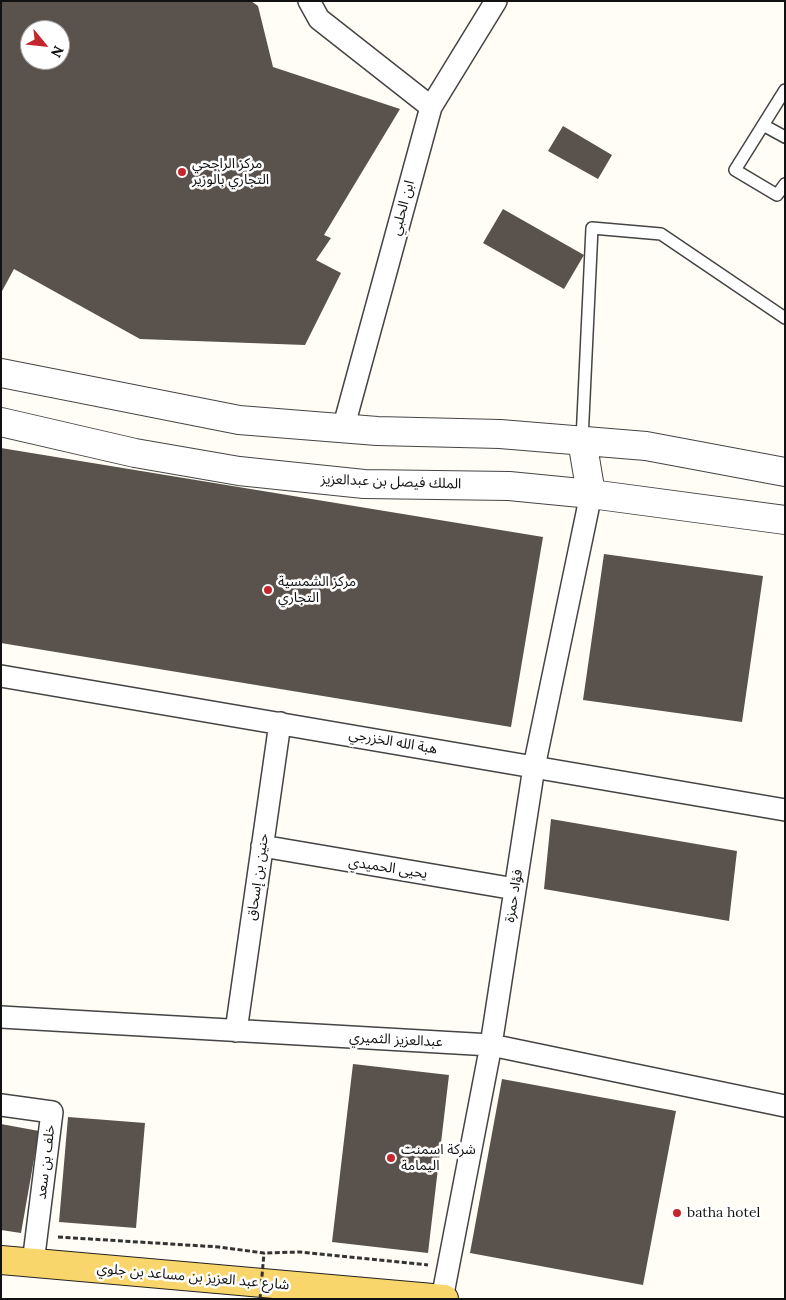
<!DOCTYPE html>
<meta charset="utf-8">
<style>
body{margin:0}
#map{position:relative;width:786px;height:1300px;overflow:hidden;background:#fffdf5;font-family:Lora,serif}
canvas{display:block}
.frame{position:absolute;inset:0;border:2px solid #111;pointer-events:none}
.north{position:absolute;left:20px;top:20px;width:50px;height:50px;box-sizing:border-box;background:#fff;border:1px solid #a0a0a0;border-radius:50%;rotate:118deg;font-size:14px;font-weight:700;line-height:20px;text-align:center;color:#111}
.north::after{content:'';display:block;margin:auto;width:18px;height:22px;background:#c4262e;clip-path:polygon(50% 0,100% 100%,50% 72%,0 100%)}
</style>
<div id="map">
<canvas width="786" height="1300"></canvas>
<div class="frame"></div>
<div class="north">N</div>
</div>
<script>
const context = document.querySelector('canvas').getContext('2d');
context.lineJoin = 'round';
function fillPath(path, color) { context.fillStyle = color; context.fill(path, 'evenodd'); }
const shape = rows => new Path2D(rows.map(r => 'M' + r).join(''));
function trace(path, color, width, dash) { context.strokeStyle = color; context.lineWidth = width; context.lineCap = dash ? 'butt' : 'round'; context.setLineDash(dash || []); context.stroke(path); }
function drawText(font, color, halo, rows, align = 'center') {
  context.font = font + ' Lora,"Noto Sans Arabic",serif'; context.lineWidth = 5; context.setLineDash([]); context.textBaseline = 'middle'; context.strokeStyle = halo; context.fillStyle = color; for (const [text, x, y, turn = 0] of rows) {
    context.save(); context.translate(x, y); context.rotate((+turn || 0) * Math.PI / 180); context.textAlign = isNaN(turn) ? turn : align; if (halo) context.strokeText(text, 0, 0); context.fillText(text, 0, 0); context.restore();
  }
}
fillPath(shape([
 [1,1,251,1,258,6,273,67,400,109,324,235,331,238,316,260,341,273,305,345,140,339,14,269,1,293],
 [30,30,60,30,60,60,30,60],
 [563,126,612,155,598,179,548,151],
 [503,209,584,255,564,289,483,243],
 [1,448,543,537,511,727,1,643],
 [604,554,763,576,742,722,583,700],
 [551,819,737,851,729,921,544,889],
 [353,1064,449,1075,428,1253,332,1242],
 [502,1079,676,1111,643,1285,470,1253],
 [68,1117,145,1123,136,1228,59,1222],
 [1,1124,39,1131,21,1233,1,1230]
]), '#5a524d');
const service = shape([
 [785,90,735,170,777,195,785,184],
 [763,125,785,137],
 [582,440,592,228,661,234,785,318]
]);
const minor = shape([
 [309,1,319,19,431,107],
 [343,429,431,107,496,1],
 [1,676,785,810],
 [262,846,515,889],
 [1,1017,491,1045,785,1106],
 [236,1031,280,723],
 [1,1105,52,1112,33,1263],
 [442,1299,491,1045,534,767,591,494]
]);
const tertiary = shape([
 [1,373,239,420,377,431,500,434,646,446,785,472],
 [1,422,135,453,239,471,364,484,509,486,591,494,785,520],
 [582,440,591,494]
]);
const primary = shape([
 [1,1260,444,1299]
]);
trace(service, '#444', 14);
trace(minor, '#444', 24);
trace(tertiary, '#444', 30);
trace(primary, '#222', 30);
trace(shape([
 [58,1237,219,1247,264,1253,300,1252,428,1265]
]), '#333', 3, [5, 2.5]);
trace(service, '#fff', 11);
trace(minor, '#fff', 21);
trace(tertiary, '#fff', 28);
trace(primary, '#f9d66b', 28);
trace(shape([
 [260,1299,264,1253]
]), '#333', 3, [5, 2.5]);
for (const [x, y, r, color] of [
 [182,172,5,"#c4262e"],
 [268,590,5,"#c4262e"],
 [391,1158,5,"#c4262e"],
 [677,1213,5,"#c4262e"]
]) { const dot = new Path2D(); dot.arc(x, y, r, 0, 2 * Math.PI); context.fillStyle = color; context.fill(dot); trace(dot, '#fff', 2); }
drawText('14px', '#111', '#fff', [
 ["مركز الراجحي",192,164],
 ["التجاري بالوزير",192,180],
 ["مركز الشمسية",278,582],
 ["التجاري",278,598],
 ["شركة اسمنت",401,1150],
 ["اليمامة",401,1166],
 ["batha hotel",687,1213]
], 'left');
drawText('14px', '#111', '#fff', [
 ["ابن الحلبي",403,208,-75],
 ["الملك فيصل بن عبدالعزيز",391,482,2],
 ["هبة الله الخزرجي",393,742,10],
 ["يحيى الحميدي",388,868,9],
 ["حنين بن إسحاق",258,877,-82],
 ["فؤاد حمزة",514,896,-81],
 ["عبدالعزيز الثميري",396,1040,3],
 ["خلف بن سعد",46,1162,-83],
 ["شارع عبد العزيز بن مساعد بن جلوي",193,1277,5]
]);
</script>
